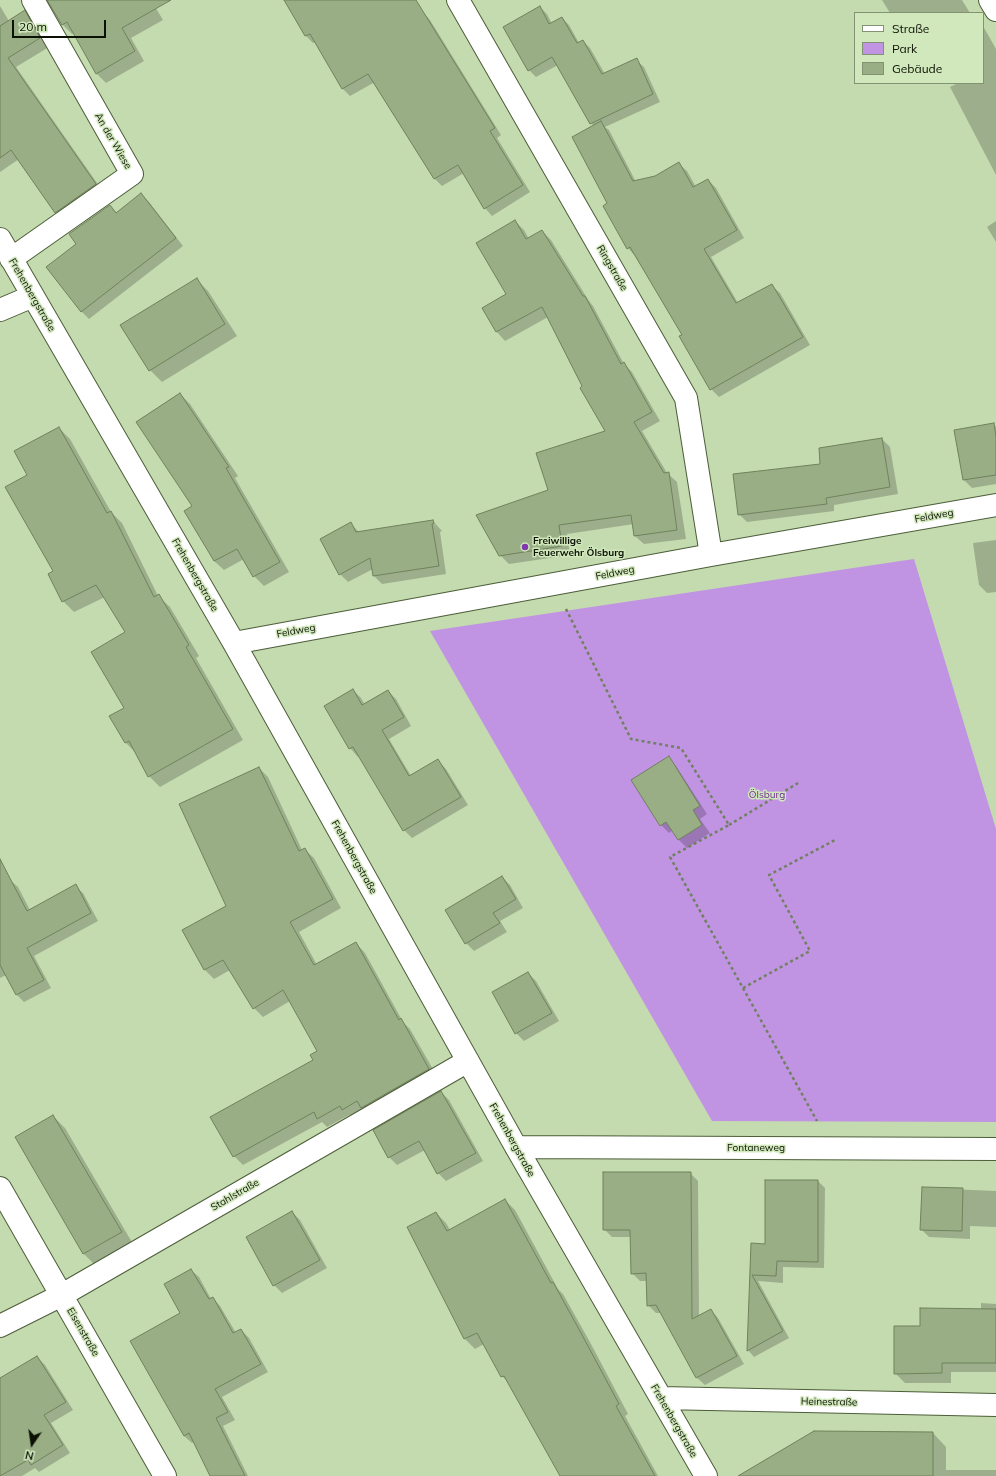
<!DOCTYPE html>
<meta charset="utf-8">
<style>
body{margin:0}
#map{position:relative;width:996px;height:1476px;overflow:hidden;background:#c4daaf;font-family:Mulish,sans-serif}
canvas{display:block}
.legend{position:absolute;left:854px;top:12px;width:130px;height:72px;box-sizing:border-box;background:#d1e7bc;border:1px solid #829272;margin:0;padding:5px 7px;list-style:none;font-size:12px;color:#0b1204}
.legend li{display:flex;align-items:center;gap:8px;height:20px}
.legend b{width:20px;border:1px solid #829272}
.north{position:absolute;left:12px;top:1424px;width:40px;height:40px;-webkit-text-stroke:3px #d1e7bc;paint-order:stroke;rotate:193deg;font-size:11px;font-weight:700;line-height:16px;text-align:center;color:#0b1204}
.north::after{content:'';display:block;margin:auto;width:14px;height:18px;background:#0b1204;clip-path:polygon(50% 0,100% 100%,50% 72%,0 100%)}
.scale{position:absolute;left:12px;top:20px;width:94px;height:18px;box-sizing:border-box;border:2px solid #0b1204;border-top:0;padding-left:5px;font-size:12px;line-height:14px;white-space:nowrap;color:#0b1204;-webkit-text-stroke:3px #d1e7bc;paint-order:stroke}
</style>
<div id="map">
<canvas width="996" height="1476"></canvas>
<ul class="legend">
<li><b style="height:5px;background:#fff"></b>Straße</li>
<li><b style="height:11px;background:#c194e3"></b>Park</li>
<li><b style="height:11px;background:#99ae85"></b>Gebäude</li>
</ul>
<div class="north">N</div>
<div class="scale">20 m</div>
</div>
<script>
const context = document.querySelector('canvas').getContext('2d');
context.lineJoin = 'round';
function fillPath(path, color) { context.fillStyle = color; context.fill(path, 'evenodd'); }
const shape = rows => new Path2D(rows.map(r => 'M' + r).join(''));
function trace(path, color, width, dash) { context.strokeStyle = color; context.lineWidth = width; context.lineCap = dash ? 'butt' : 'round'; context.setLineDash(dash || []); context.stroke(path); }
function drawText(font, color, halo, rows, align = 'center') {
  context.font = font + ' Mulish,sans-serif'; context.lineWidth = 3; context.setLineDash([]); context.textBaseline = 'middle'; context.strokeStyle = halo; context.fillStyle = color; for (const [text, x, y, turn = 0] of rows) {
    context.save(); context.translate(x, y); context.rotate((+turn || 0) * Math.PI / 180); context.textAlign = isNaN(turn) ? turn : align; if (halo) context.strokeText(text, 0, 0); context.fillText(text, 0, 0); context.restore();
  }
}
fillPath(shape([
 [914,559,996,829,996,1122,712,1121,430,631]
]), '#c194e3');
fillPath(shape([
 [49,0,151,0,163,20,131,38,144,61,106,83,96,73,74,33,72,34,63,25],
 [285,0,372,0,423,12,430,20,501,135,497,138,530,192,492,216,485,208,464,173,442,186,435,179,375,82,350,96,343,89,316,42,313,43,306,36],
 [882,0,962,0,970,13,890,13],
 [0,6,9,21,24,12,33,20,49,47,16,67,104,193,64,221,56,212,19,159,0,172],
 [540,7,547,14,552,24,562,18,569,25,579,43,583,41,590,48,605,74,636,60,644,67,660,102,605,127,609,130,636,182,655,177,679,164,687,171,696,187,708,180,716,188,744,238,711,257,738,303,772,286,780,293,810,345,719,397,711,389,683,335,635,256,628,248,609,204,594,126,591,123,558,65,536,77,529,70],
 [983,26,996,49,996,175,950,87,958,83,983,83],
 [141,194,149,202,183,246,89,319,81,311,77,244,110,206,117,213],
 [515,221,524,230,529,239,542,231,551,240,589,301,593,306,624,364,632,372,660,421,642,431,667,473,677,482,686,539,644,544,635,536,634,524,567,534,570,555,509,564,500,555,550,491,606,431,548,317,505,341,497,332,484,308,508,295],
 [996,221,996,242,987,227],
 [196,279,208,291,237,336,162,382,150,370],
 [180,394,190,404,238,476,235,478,289,572,264,586,254,576,244,559,224,570,214,561,186,511,193,507],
 [993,424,996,427,996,484,972,488,964,480,955,431],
 [59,428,70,439,111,512,122,523,158,596,170,607,199,656,196,658,243,740,160,787,149,776,137,754,126,743,111,716,125,708,126,633,105,597,74,612,63,601,54,572,29,476],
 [882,439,890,447,898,494,834,505,834,511,747,522,739,514,821,465],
 [433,521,442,531,440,532,446,574,382,584,374,576,373,569,348,582,340,574,321,539,350,523,359,532],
 [996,540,996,592,987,593,979,585,973,543],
 [353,690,361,698,365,705,388,691,396,699,411,726,389,739,411,776,438,761,446,769,468,805,412,838,404,830,360,756,358,757,350,748,325,706],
 [668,758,676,766,707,814,700,819,710,833,687,848,679,840,673,830,669,833,661,825],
 [259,768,268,777,302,850,304,849,314,858,341,908,299,932,317,965,356,943,365,953,403,1022,410,1029,438,1078,352,1118,349,1115,327,1127,322,1122,243,1165,234,1156,314,1060,319,1051,290,1001,263,1017,254,1008,230,970,214,979,205,970,183,931,228,906],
 [502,877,510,885,523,908,500,921,507,932,474,951,466,943],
 [10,880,18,887,30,910,75,886,83,893,98,921,34,956,51,988,24,1002,16,994,6,975,0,978,0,885],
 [528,973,536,981,559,1021,524,1041,516,1033],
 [441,1092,449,1100,483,1161,446,1181,438,1173,425,1150,397,1165,389,1157],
 [53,1116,65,1128,133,1244,96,1266,84,1254,16,1138],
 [690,1173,698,1181,699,1316,711,1310,718,1318,744,1364,705,1385,697,1378,661,1313,656,1313,648,1305,647,1281,640,1281,632,1273,631,1237,612,1237,604,1229],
 [818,1181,825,1188,824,1268,783,1267,783,1283,758,1281,789,1338,754,1357,748,1350,752,1244,766,1245],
 [923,1188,996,1191,996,1227,970,1226,970,1239,929,1237,921,1229],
 [505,1200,515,1210,558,1289,563,1294,591,1344,628,1414,625,1416,658,1476,565,1476,510,1384,502,1376,484,1344,475,1349,465,1339,408,1227,436,1213,446,1223,450,1230],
 [292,1212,300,1220,327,1268,282,1293,274,1285],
 [191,1270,199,1277,211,1299,213,1298,220,1306,236,1333,241,1330,249,1338,268,1372,222,1397,235,1420,223,1426,248,1476,211,1476,194,1442,192,1443,184,1436,181,1314],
 [981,1303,996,1304,996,1372,951,1372,951,1383,905,1383,895,1373,921,1327,981,1310],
 [37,1357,45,1365,73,1410,51,1423,70,1453,39,1472,35,1468,22,1476,0,1476,0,1380],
 [933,1433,946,1447,946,1470,996,1470,996,1476,743,1476]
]), '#0003');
const building = shape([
 [47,0,171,0,122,28,135,51,96,74,67,22,62,25,47,0],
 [284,0,416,0,495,128,490,131,523,185,484,209,458,165,434,179,368,74,342,89,310,34,305,36,284,0],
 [540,6,549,24,562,17,577,43,583,40,602,74,637,58,653,94,590,124,552,57,528,71,503,27,540,6],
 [25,10,40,38,8,58,96,184,55,213,11,150,0,158,0,26,25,10],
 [601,121,633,181,655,176,679,162,693,187,708,179,737,230,704,249,736,303,772,284,803,337,710,390,679,336,682,335,630,247,627,249,603,206,607,203,572,137,601,121],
 [141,193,176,238,81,312,46,267,76,244,69,234,110,205,116,213,141,193],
 [515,220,526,239,542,230,583,296,585,296,621,364,624,362,652,412,634,422,664,473,669,472,677,530,634,536,631,515,559,525,562,546,499,556,476,515,548,490,536,453,605,431,580,388,582,386,542,307,496,332,482,308,506,294,476,243,515,220],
 [197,278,225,324,149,371,120,325,197,278],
 [180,393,229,467,226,468,280,562,253,577,237,549,214,561,184,511,192,506,136,422,180,393],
 [994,423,996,437,996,475,963,480,954,430,994,423],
 [59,427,107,513,111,511,154,597,159,594,189,645,186,647,233,729,148,777,129,741,125,743,109,716,124,708,91,652,125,632,96,585,62,602,48,574,53,571,5,487,27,475,14,451,59,427],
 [882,438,890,487,826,498,827,504,738,515,733,474,820,464,819,448,882,438],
 [433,520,434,523,432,524,439,566,373,576,370,558,339,575,320,539,351,522,356,532,433,520],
 [353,689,362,705,388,690,404,717,382,730,409,776,438,759,461,797,403,831,353,747,349,749,324,706,353,689],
 [669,756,700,806,693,810,702,825,678,840,666,822,660,826,631,780,669,756],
 [259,767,299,851,305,848,333,899,290,922,314,965,356,942,399,1020,401,1018,429,1069,361,1108,357,1101,342,1110,340,1106,317,1119,314,1112,233,1157,210,1117,313,1060,310,1055,317,1051,283,990,253,1009,223,960,204,970,182,930,226,906,179,804,259,767],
 [0,859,27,911,76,884,91,913,27,948,44,980,16,995,0,965,0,859],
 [502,876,516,899,493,913,500,923,465,944,445,910,502,876],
 [528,972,552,1013,515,1034,492,992,528,972],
 [441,1091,476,1153,437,1174,419,1141,388,1158,373,1130,441,1091],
 [53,1115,122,1232,83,1254,15,1137,53,1115],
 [603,1172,691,1172,692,1319,711,1309,737,1356,696,1378,656,1305,647,1306,646,1273,631,1274,630,1230,603,1230,603,1172],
 [765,1180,818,1180,818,1262,777,1261,776,1276,752,1275,783,1331,747,1351,751,1243,765,1244,765,1180],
 [922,1187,963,1188,962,1231,920,1230,922,1187],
 [505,1199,551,1283,553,1282,581,1333,619,1404,616,1406,655,1476,560,1476,504,1376,501,1377,477,1333,464,1339,407,1227,436,1212,447,1231,505,1199],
 [292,1211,320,1260,273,1286,246,1237,292,1211],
 [191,1269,209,1299,213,1297,233,1333,241,1329,261,1364,215,1389,228,1412,216,1418,245,1476,210,1476,189,1433,184,1436,130,1341,180,1313,164,1284,191,1269],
 [920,1308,996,1309,996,1363,942,1363,942,1373,894,1374,894,1326,920,1326,920,1308],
 [37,1356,66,1402,44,1415,63,1445,31,1465,28,1460,0,1476,0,1378,37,1356],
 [814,1431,933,1432,933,1476,738,1476,814,1431]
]);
fillPath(building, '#99ae85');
trace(building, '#6f825b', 1);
const street = shape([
 [458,0,686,398,711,555],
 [990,0,996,10],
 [0,239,234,643,516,1147,706,1476],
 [11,259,132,174,33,0],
 [0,310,33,296],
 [234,643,711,555,996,505],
 [516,1147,996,1149],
 [0,1188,165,1476],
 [0,1326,62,1295,468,1061],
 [661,1398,996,1405]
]);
trace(street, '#4c5e39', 24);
trace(shape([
 [566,609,631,739,681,748,729,825,670,857,817,1121],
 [729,825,798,783],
 [743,988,810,951,769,875,835,840]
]), '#718062', 2.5, [3, 3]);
trace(street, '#fff', 22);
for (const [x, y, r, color] of [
 [525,547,4,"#813aad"]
]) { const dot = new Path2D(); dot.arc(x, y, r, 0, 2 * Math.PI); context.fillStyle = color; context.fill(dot); trace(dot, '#d1e7bc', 1.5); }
drawText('10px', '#0b1204', '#d1e7bc', [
 ["An der Wiese",113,141,60],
 ["Ringstraße",612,268,60],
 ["Frehenbergstraße",32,295,60],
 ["Feldweg",934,516,-10],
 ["Feldweg",615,573,-11],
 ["Frehenbergstraße",195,575,60],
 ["Feldweg",296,631,-10],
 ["Frehenbergstraße",354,857,61],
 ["Frehenbergstraße",512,1140,61],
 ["Fontaneweg",756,1148],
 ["Stahlstraße",235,1195,-30],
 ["Eisenstraße",83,1332,60],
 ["Heinestraße",829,1402,1],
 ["Frehenbergstraße",674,1421,60]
]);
drawText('bold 10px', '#0b1204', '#d1e7bc', [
 ["Freiwillige",533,541],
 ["Feuerwehr Ölsburg",533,553]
], 'left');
drawText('10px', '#6c2994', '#d1e7bc', [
 ["Ölsburg",767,795]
]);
</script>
